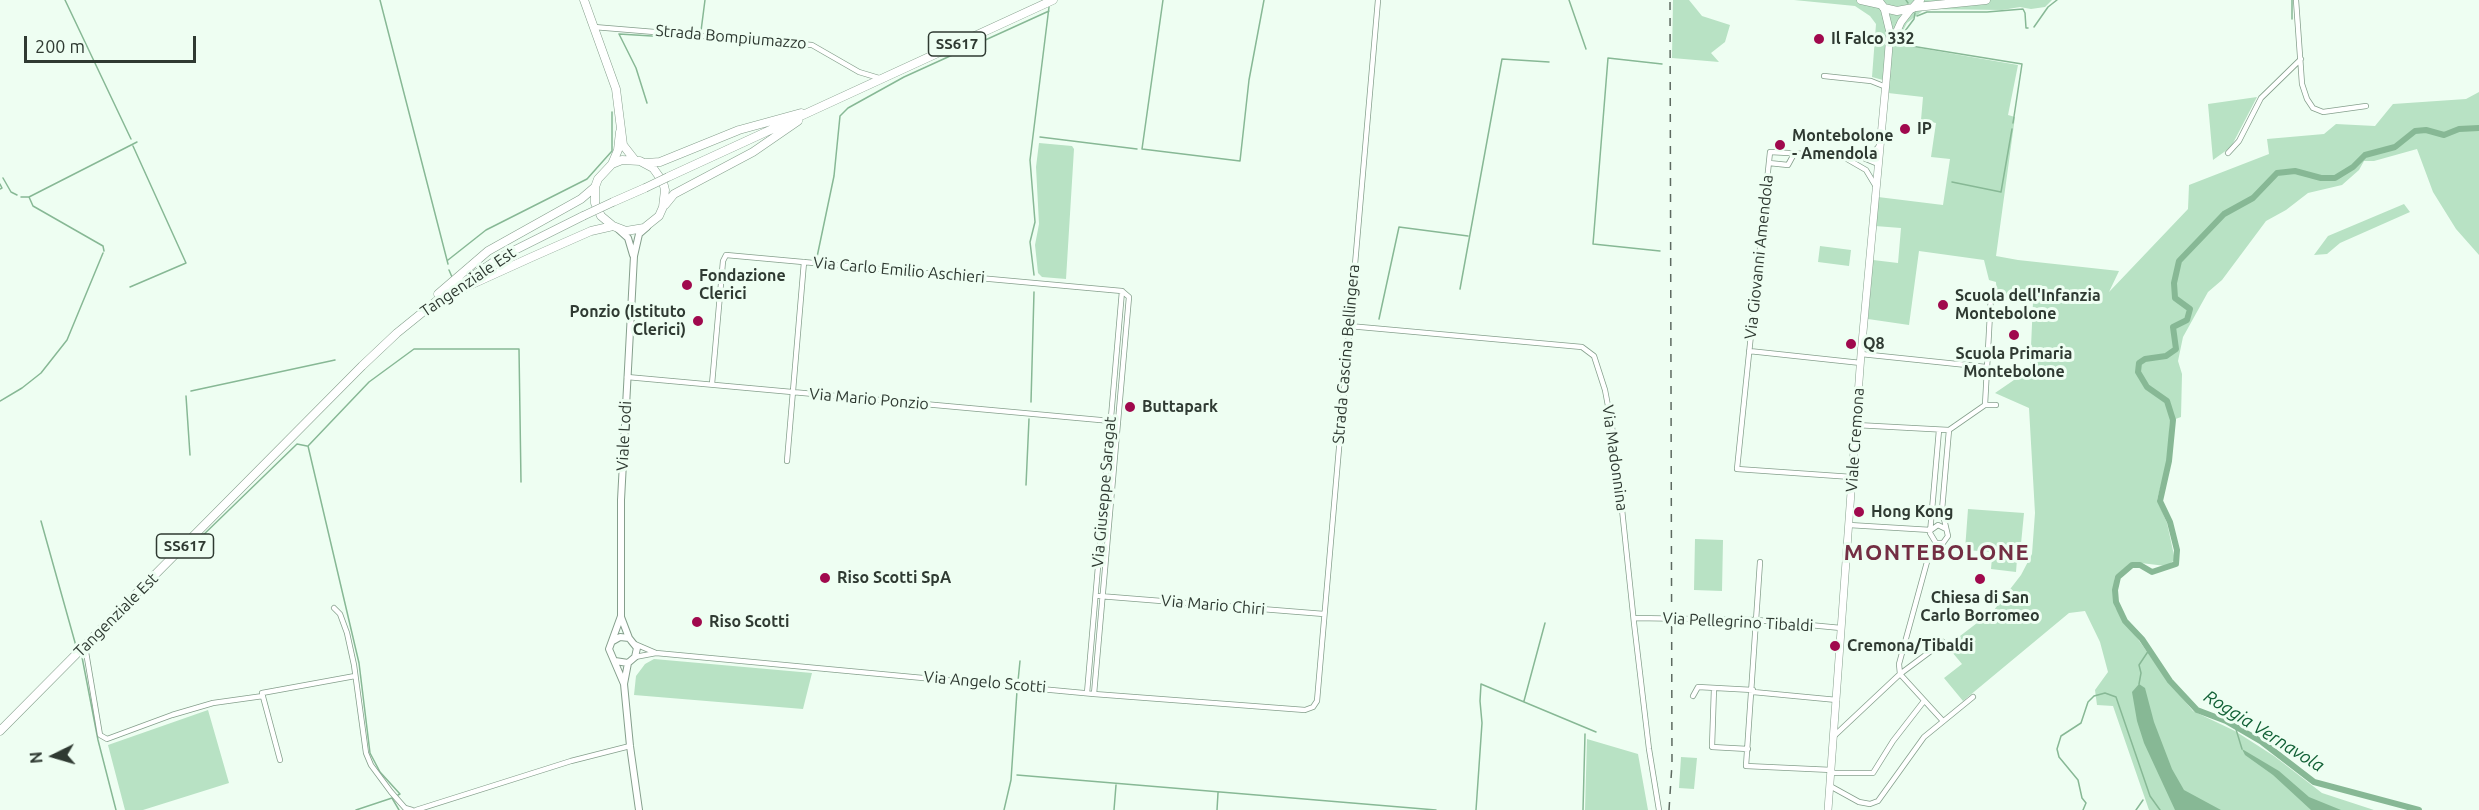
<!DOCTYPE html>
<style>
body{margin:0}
#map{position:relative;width:2479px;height:810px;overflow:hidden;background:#eefef2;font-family:Ubuntu,sans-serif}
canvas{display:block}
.north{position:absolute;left:24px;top:726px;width:60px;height:60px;-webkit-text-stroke:4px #eefef2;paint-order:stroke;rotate:265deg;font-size:16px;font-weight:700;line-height:24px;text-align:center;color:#2f3a32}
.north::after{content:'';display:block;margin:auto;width:21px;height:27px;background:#2f3a32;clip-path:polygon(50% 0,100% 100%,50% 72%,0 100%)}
.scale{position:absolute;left:24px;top:36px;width:172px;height:27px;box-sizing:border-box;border:3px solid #2f3a32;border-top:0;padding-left:8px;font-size:18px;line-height:21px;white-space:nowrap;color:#2f3a32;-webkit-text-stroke:4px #eefef2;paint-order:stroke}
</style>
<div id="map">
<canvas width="2479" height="810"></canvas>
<div class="north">N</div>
<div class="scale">200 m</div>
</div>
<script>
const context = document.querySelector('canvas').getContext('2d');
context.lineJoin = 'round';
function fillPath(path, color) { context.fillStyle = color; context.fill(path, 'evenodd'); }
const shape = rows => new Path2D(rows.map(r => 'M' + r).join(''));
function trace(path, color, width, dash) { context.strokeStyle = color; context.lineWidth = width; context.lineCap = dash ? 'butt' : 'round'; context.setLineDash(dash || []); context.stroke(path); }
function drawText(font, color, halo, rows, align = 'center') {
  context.font = font + ' Ubuntu,sans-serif'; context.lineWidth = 6; context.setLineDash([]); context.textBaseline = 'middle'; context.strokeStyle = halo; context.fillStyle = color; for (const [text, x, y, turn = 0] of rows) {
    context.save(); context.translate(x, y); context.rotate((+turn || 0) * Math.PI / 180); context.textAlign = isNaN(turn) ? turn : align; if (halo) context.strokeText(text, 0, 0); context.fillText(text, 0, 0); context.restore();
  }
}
fillPath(shape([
 [1673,0,1689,0,1702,16,1730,25,1725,42,1711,53,1719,62,1672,58],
 [1794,0,2052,0,2045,7,2031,9,2020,7,2002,10,1925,9,1907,23,1896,44,2018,65,2008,115,2015,117,1996,256,2018,260,2119,271,2109,292,2188,209,2189,185,2269,154,2267,139,2324,134,2336,124,2375,126,2393,104,2466,99,2479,92,2479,255,2456,229,2433,192,2417,149,2374,161,2364,161,2359,170,2342,185,2308,193,2286,210,2266,221,2222,280,2208,292,2183,337,2178,361,2182,374,2181,417,2170,421,2168,459,2157,500,2167,523,2175,560,2166,566,2132,562,2115,576,2113,594,2115,607,2165,677,2193,711,2235,731,2274,756,2322,793,2374,810,2149,810,2113,706,2097,705,2095,690,2108,672,2100,642,2085,611,2069,613,1963,701,1944,678,1962,664,1947,646,1994,610,2021,575,2032,554,2035,513,2029,408,1995,393,2030,369,2033,302,1997,299,1996,282,1989,280,1984,260,1919,251,1909,325,1868,319,1873,260,1898,263,1901,228,1875,226,1878,197,1943,205,1950,159,1931,157,1936,123,1921,120,1923,97,1888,93,1890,82,1872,77,1876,24,1870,16,1855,6],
 [2257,97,2231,147,2213,160,2208,104],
 [1039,143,1072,146,1074,149,1066,279,1042,277,1038,273,1035,245,1039,224,1036,167],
 [2404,204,2410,212,2340,243,2327,254,2314,255,2328,236],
 [1820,246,1851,250,1849,266,1818,262],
 [1968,509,2024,513,2020,554,1965,550],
 [1695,539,1723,540,1722,591,1694,590],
 [1992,557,2017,559,2016,572,1991,569],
 [654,659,812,673,803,709,634,695,636,676,645,664],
 [208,710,229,783,143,810,125,810,108,745],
 [1587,739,1638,754,1648,810,1585,810],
 [1681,757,1697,758,1694,789,1679,788]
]), '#b8e2c4');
fillPath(shape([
 [2139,684,2145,688,2154,722,2172,769,2184,790,2221,810,2175,810,2144,743,2137,721,2132,692],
 [2242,749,2279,771,2309,797,2341,810,2311,810,2273,775,2245,755]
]), '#87b895');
trace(shape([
 [65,0,131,139],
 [380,0,448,264],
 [1163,0,1142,149,1240,161,1249,80,1264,0],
 [1569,0,1586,49],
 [1906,0,1908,3],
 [2292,0,2292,19],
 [1915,13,1914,19,1902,35,1902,41,1905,45,2022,64,2013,123],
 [1917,16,1927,12,1987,12,2023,9,2025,13,2026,28,2028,28],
 [2034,27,2048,7,2057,0],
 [701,31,705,0],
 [647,103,636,68,619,34,701,39],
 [1040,137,1137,149],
 [3,178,11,192,17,195],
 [1952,182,2001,192,2012,129],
 [0,184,2,188,0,189],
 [21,197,29,197,137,142],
 [29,197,33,206,103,246,104,251],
 [1660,251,1593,244,1608,58,1662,64],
 [817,257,834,176,840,116,848,108,904,77,1049,11],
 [448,260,486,230,587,179,612,151,612,112],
 [449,270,452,277],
 [1034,275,1030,242,1035,222,1030,160,1049,7],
 [130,287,186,263,133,146],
 [1460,289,1502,59,1549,62],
 [1379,319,1399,227,1468,236],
 [191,391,335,360],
 [186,396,190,455],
 [0,401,22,388,41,373,67,340,103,253],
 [1031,402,1034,292],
 [1026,485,1029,419],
 [41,521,76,646],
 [197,541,297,444,307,446],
 [82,657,98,740,116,810],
 [1018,681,1020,661],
 [2139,684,2141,673,2139,665,2149,650],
 [1524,701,1545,623],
 [2235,726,2242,749],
 [1017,775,1436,810],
 [398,795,400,794,380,772,370,753,359,663,308,446,369,382,414,349,519,349,521,482],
 [356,810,392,798,399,810],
 [1004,810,1011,780,1017,691],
 [1114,810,1116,785],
 [1217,810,1218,793],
 [1476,810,1482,723,1480,701,1481,684,1596,732],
 [1583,810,1585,734],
 [2083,810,2086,803,2082,798,2078,780,2059,757,2057,749,2061,736,2081,723,2088,702,2094,696,2105,693,2116,697,2150,796,2160,810],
 [2136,810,2143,800]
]), '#87b895', 1.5);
trace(shape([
 [2419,810,2314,782,2262,742,2226,721,2197,710,2170,681,2142,639,2125,621,2116,602,2115,590,2118,577,2132,565,2140,565,2152,572,2176,564,2177,550,2170,522,2160,501,2169,461,2173,420,2167,401,2147,387,2138,372,2139,363,2145,359,2166,356,2176,349,2173,327,2187,320,2190,309,2175,298,2174,283,2179,261,2224,214,2253,198,2277,173,2295,171,2321,178,2335,178,2353,167,2365,155,2395,147,2415,131,2426,130,2444,135,2459,129,2479,128]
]), '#87b895', 6);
const minor = shape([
 [2296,0,2302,84,2307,99,2313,108,2323,112,2366,106],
 [594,27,812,45,859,72,879,78],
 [1824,76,1871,81,1886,87],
 [2228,153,2239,141,2261,98,2301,59],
 [1864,158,1873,153,1880,145],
 [1847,159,1866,170,1875,185],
 [1769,163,1788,165,1794,154],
 [1349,326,1582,347,1594,356,1605,390,1615,443,1634,623,1649,749,1659,810],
 [1749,351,1861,363],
 [1861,354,1986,367],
 [627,377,1111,421],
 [712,384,723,261,726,255,1122,291,1129,297,1094,694],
 [1985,405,1991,295],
 [1985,405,1996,405],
 [1856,425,1949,430,1985,405],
 [787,461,804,262],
 [1852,477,1737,469,1770,152,1861,157,1878,164],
 [1849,525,1931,530],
 [1931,530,1938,525,1946,529],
 [1936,543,1943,543,1948,536,1942,510,1949,430],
 [1936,543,1930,533,1939,430],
 [1760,562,1746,766,1832,770],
 [1099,596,1324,614],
 [334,608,340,614,347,633,354,665,366,753,371,765,391,792,405,808,412,810],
 [1634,618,1757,620,1841,628],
 [635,644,656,653],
 [85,646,100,735,107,739,172,715,213,703,263,696],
 [635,657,656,653,1094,694,1305,710,1313,707,1317,701,1378,0],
 [1900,674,1899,664,1930,551,1936,543],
 [1900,674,1943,721],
 [1714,688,1712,747,1748,749],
 [1753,692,1837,700],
 [1087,693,1122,291],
 [1693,696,1698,687,1753,690],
 [1834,736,1900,674,1943,642],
 [280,760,262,693,355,676],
 [1831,773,1873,773,1893,741,1924,701],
 [1830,786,1859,802,1870,804,1878,801,1924,737,1973,697],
 [416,810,571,761,630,746]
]);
const tertiary = shape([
 [618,229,628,238,633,255],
 [621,617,629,638],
 [613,641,620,637,629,638,637,648,635,657,628,663,615,661],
 [628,663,624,684,630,746,639,810],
 [624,684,609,649,621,616,621,500,634,256,639,234,647,227]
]);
const secondary = shape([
 [1892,42,1901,22,1911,9],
 [1828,810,1861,354,1887,71,1890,33,1884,8]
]);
const primary = shape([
 [584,0,616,89,623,145,634,159],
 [1861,0,1879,4],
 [1878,0,1884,8,1897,11,1913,8,1920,0],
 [1916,7,1986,0],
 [646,163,660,162,739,130,801,113],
 [612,164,622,160,640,161,653,168,663,182,665,190,663,207,659,216,644,228,626,231,613,226,601,216,595,203,595,187,598,179,612,164,618,150,620,132],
 [668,177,1053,0],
 [613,202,645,188],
 [665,205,674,194,753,152,798,121],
 [438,294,488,251,581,199,595,187],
 [447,299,468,286,532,257,591,231,613,226],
 [0,731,362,366,397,333,439,299,501,257,583,216]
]);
trace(minor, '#859f8c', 6);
trace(tertiary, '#859f8c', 8);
trace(secondary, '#859f8c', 8);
trace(primary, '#859f8c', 9);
trace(minor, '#fff', 4.5);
trace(tertiary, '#fff', 6);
trace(secondary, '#fff', 7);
trace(primary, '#fff', 8);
trace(shape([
 [1669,810,1672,764,1670,0]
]), '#5d6960', 1.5, [8, 8]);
const primaryBridge = shape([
 [645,188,668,177],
 [583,216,613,202]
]);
trace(primaryBridge, '#859f8c', 9, []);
trace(primaryBridge, '#fff', 8);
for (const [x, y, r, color] of [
 [1819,39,6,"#a0094d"],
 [1905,129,6,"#a0094d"],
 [1780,145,6,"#a0094d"],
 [687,285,6,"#a0094d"],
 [1943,305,6,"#a0094d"],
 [698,321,6,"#a0094d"],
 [2014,335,6,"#a0094d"],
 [1851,344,6,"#a0094d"],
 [1130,407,6,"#a0094d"],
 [1859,512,6,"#a0094d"],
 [825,578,6,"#a0094d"],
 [1980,579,6,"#a0094d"],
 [697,622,6,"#a0094d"],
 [1835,646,6,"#a0094d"]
]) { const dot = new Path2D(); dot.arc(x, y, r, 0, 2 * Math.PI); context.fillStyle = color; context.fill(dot); trace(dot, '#eefef2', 2); }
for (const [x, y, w] of [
 [957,44,57],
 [185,546,57]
]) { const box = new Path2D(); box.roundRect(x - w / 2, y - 12, w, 24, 4.5); context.fillStyle = '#eefef2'; context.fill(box); trace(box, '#2f3a32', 1.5); }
drawText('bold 15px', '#2f3a32', null, [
 ["SS617",957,44],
 ["SS617",185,546]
]);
drawText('16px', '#2f3a32', '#eefef2', [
 ["Strada Bompiumazzo",731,37,5],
 ["Via Giovanni Amendola",1759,257,-84],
 ["Via Carlo Emilio Aschieri",899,270,5],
 ["Tangenziale Est",468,282,-34],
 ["Strada Cascina Bellingera",1346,354,-85],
 ["Via Mario Ponzio",869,399,5],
 ["Viale Lodi",624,436,-87],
 ["Viale Cremona",1855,440,-86],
 ["Via Madonnina",1615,458,82],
 ["Via Giuseppe Saragat",1104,492,-85],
 ["Via Mario Chiri",1213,605,5],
 ["Tangenziale Est",116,615,-45],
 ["Via Pellegrino Tibaldi",1738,622,3],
 ["Via Angelo Scotti",985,682,5]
]);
drawText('bold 16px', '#2f3a32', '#eefef2', [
 ["Il Falco 332",1831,39],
 ["IP",1917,129],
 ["Montebolone",1792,136],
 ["- Amendola",1792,154],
 ["Fondazione",699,276],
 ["Clerici",699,294],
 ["Scuola dell'Infanzia",1955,296],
 ["Montebolone",1955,314],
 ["Ponzio (Istituto",686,312,"right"],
 ["Clerici)",686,330,"right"],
 ["Q8",1863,344],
 ["Scuola Primaria",2014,354,"center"],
 ["Montebolone",2014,372,"center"],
 ["Buttapark",1142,407],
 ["Hong Kong",1871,512],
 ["Riso Scotti SpA",837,578],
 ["Chiesa di San",1980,598,"center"],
 ["Carlo Borromeo",1980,616,"center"],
 ["Riso Scotti",709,622],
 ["Cremona/Tibaldi",1847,646]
], 'left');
drawText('italic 18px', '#126136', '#eefef2', [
 ["Roggia Vernavola",2264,731,32]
]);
context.letterSpacing = '1.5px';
drawText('bold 22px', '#732e43', '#eefef2', [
 ["MONTEBOLONE",1937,553]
]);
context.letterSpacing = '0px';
</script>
